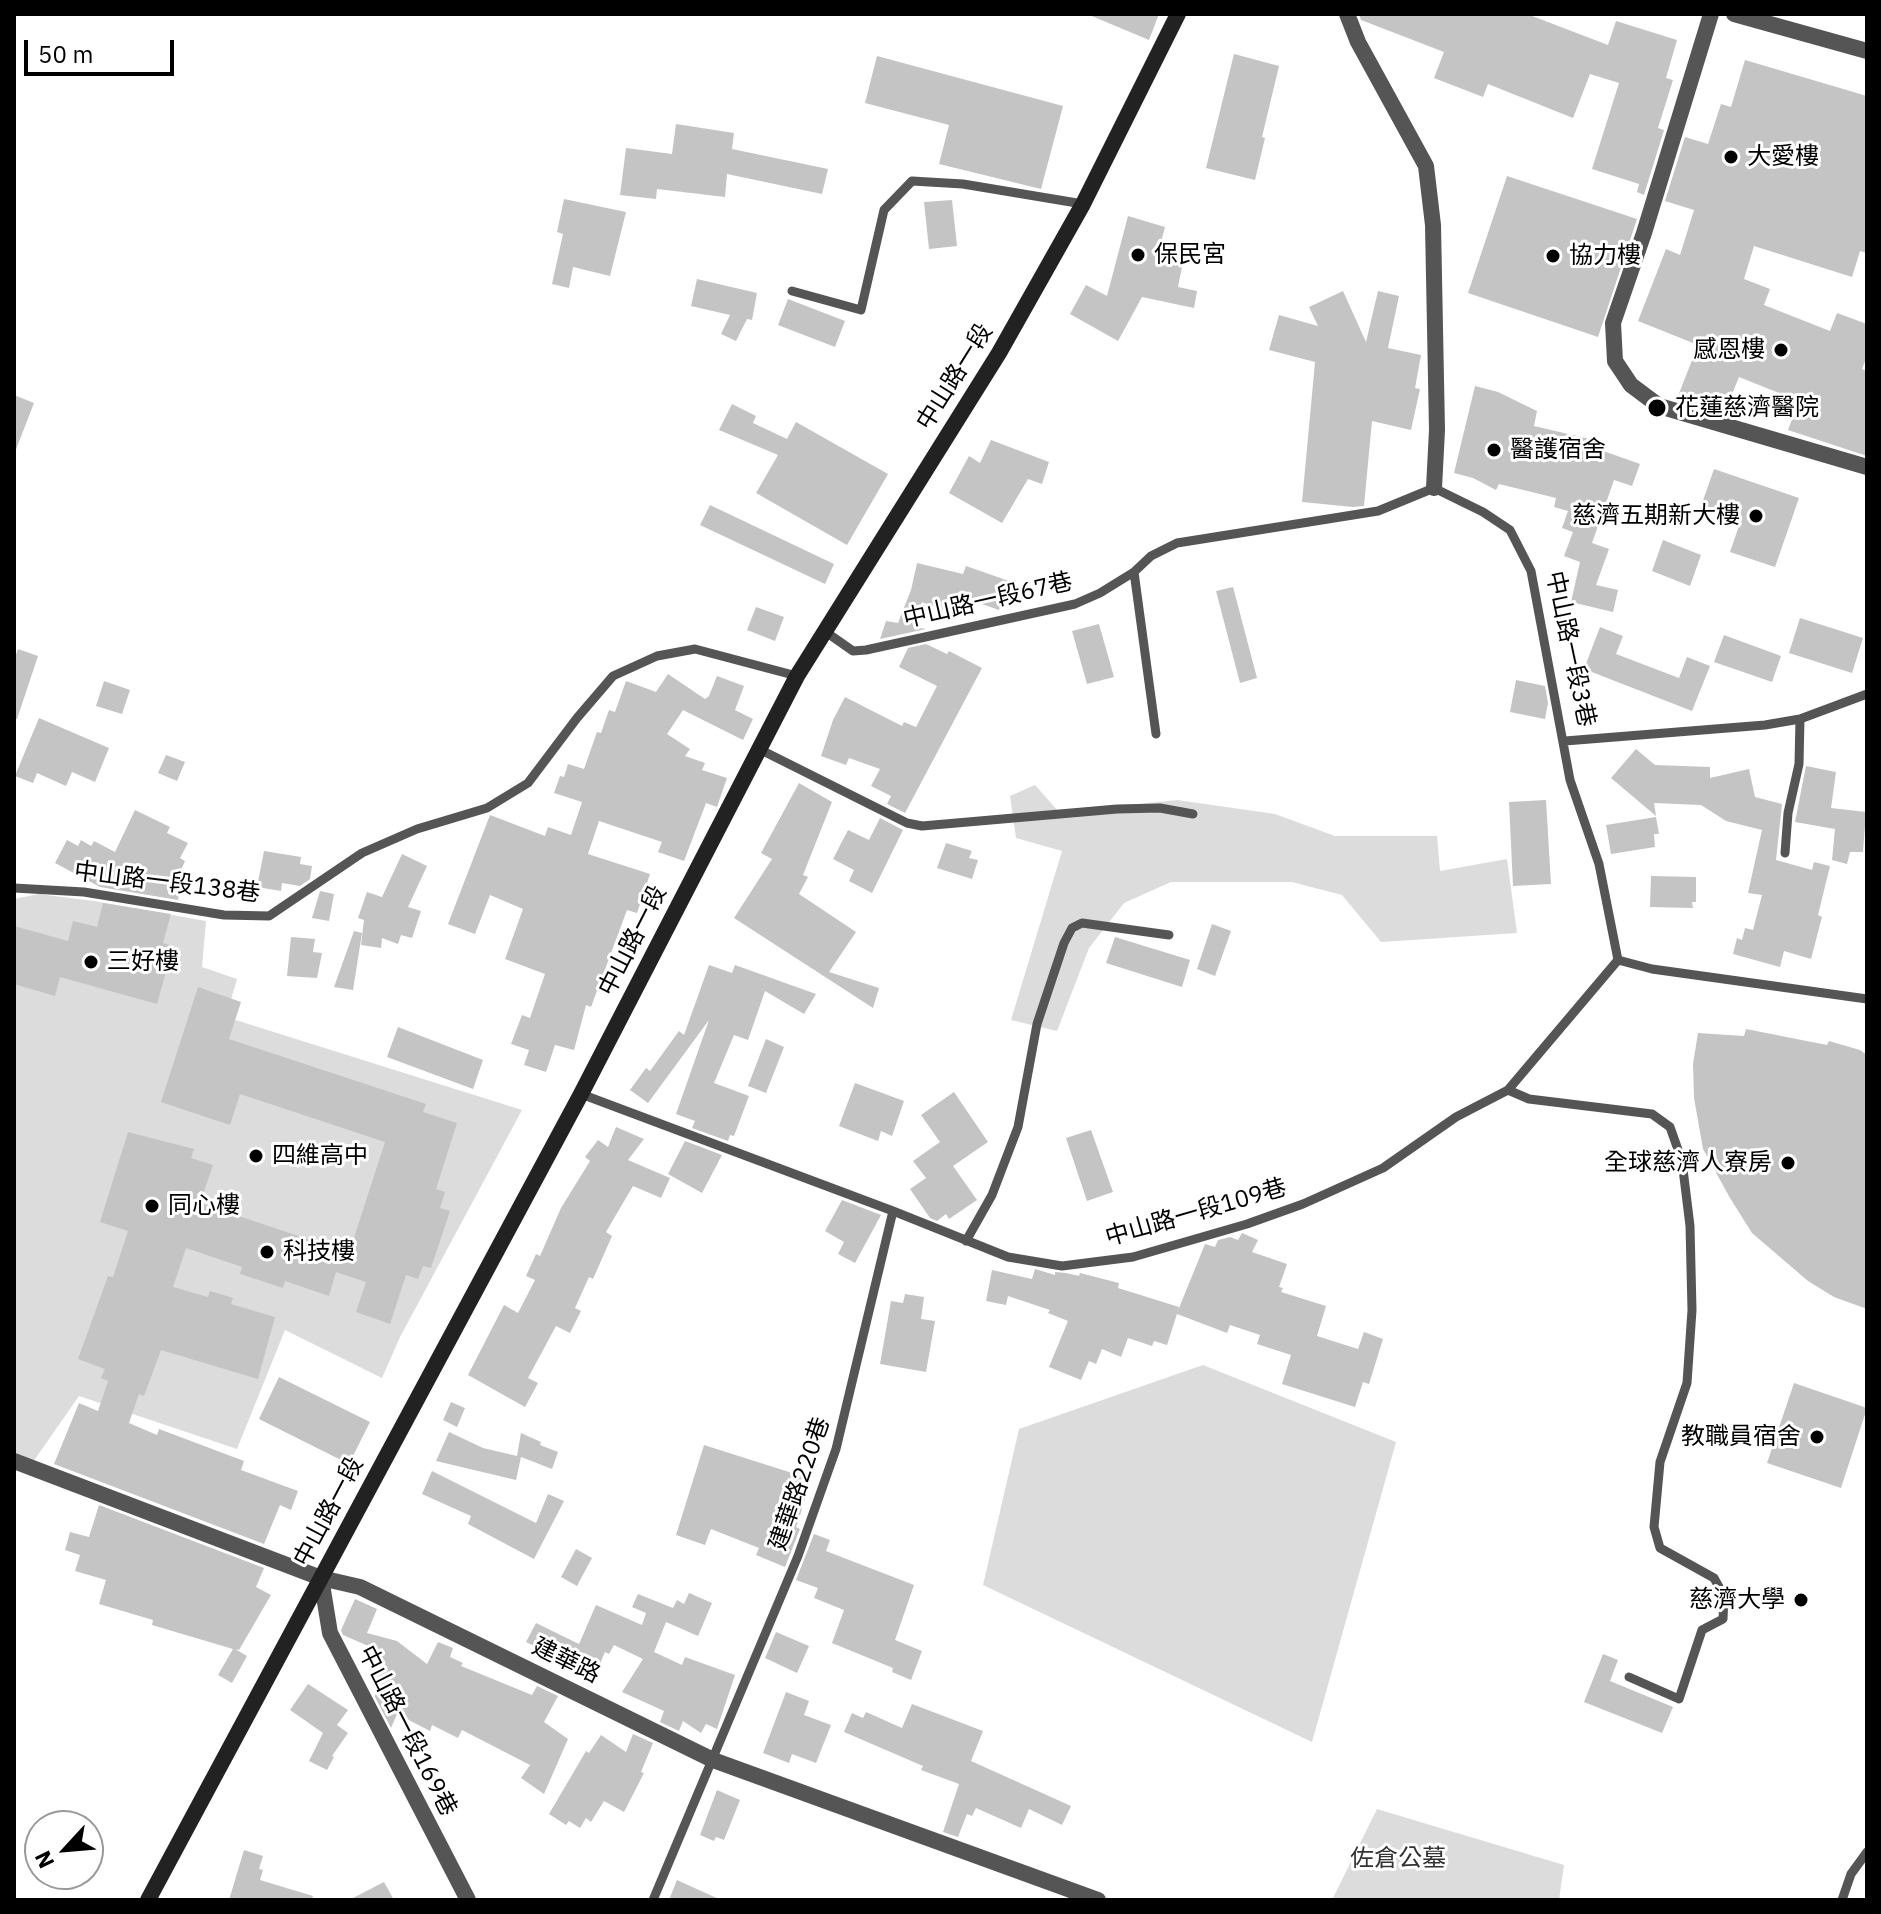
<!DOCTYPE html>
<meta charset="utf-8">
<style>
body{margin:0}
#map{position:relative;width:1881px;height:1914px;overflow:hidden;background:#fff;font-family:"IBM Plex Sans",sans-serif}
canvas{display:block}
.frame{position:absolute;inset:0;border:16px solid #000;pointer-events:none}
.north{position:absolute;left:24px;top:1810px;width:80px;height:80px;box-sizing:border-box;background:#fff;border:2px solid #999;border-radius:50%;rotate:244deg;font-size:22px;font-weight:700;line-height:32px;text-align:center;color:#000}
.north::after{content:'';display:block;margin:auto;width:28px;height:36px;background:#000;clip-path:polygon(50% 0,100% 100%,50% 72%,0 100%)}
.scale{position:absolute;left:24px;top:40px;width:150px;height:36px;box-sizing:border-box;border:4px solid #000;border-top:0;padding-left:10px;font-size:24px;line-height:28px;white-space:nowrap;color:#000;-webkit-text-stroke:6px #fff;paint-order:stroke}
</style>
<div id="map">
<canvas width="1881" height="1914"></canvas>
<div class="frame"></div>
<div class="north">N</div>
<div class="scale">50 m</div>
</div>
<script>
const context = document.querySelector('canvas').getContext('2d');
context.lineJoin = 'round';
function fillPath(path, color) { context.fillStyle = color; context.fill(path, 'evenodd'); }
const shape = rows => new Path2D(rows.map(r => 'M' + r).join(''));
function trace(path, color, width, dash) { context.strokeStyle = color; context.lineWidth = width; context.lineCap = dash ? 'butt' : 'round'; context.setLineDash(dash || []); context.stroke(path); }
function drawText(font, color, halo, rows, align = 'center') {
  context.font = font + ' "IBM Plex Sans","Noto Sans TC",sans-serif'; context.lineWidth = 6; context.setLineDash([]); context.textBaseline = 'middle'; context.strokeStyle = halo; context.fillStyle = color; for (const [text, x, y, turn = 0] of rows) {
    context.save(); context.translate(x, y); context.rotate((+turn || 0) * Math.PI / 180); context.textAlign = isNaN(turn) ? turn : align; if (halo) context.strokeText(text, 0, 0); context.fillText(text, 0, 0); context.restore();
  }
}
fillPath(shape([
 [1035,785,1059,812,1177,800,1275,814,1335,836,1437,836,1440,871,1507,859,1517,933,1381,942,1342,895,1292,882,1171,882,1124,903,1089,948,1057,1031,1011,1020,1062,851,1016,838,1010,796],
 [39,894,94,901,206,921,202,967,237,979,226,1017,522,1110,400,1337,382,1378,285,1330,237,1449,79,1396,33,1462,14,1455,14,899],
 [1203,1365,1396,1442,1312,1742,983,1585,1019,1429],
 [1377,1809,1564,1865,1559,1900,1332,1900]
]), '#dcdcdc');
fillPath(shape([
 [1087,14,1159,14,1149,40],
 [1359,14,1527,14,1608,45,1616,21,1677,40,1666,78,1673,80,1658,128,1664,130,1644,195,1637,192,1639,184,1592,169,1619,83,1590,74,1573,118,1488,84,1483,97,1434,78,1444,52,1361,20],
 [1234,54,1279,66,1262,137,1265,138,1255,180,1206,168],
 [877,56,1063,106,1041,189,939,164,949,125,865,103],
 [1745,60,1867,96,1867,253,1860,251,1852,277,1754,246,1744,279,1770,289,1764,305,1830,331,1837,313,1867,324,1867,356,1862,369,1867,371,1867,456,1788,430,1799,401,1739,377,1724,414,1678,396,1698,345,1638,321,1666,249,1680,255,1694,210,1665,201,1685,137,1708,144,1721,104,1731,107],
 [676,124,734,133,732,149,828,169,822,194,727,174,725,197,657,189,656,199,620,195,626,148,672,154],
 [1507,176,1637,219,1598,337,1468,293],
 [564,199,626,212,610,276,573,267,569,288,552,284,563,234,557,232],
 [952,200,957,246,929,249,924,202],
 [1128,216,1165,227,1157,257,1183,262,1178,287,1197,291,1194,308,1142,297,1118,341,1070,314,1086,285,1107,296],
 [697,279,757,293,752,320,747,319,736,341,721,334,730,315,691,306],
 [1343,291,1366,342,1378,291,1399,296,1388,348,1421,355,1415,388,1420,389,1411,430,1372,421,1364,506,1353,507,1302,502,1315,362,1269,350,1279,315,1318,326,1309,307],
 [788,299,845,321,835,347,778,325],
 [1475,386,1498,392,1537,411,1534,426,1594,440,1592,447,1640,464,1632,486,1614,480,1592,543,1609,549,1596,585,1618,590,1613,612,1571,602,1580,562,1564,556,1573,532,1562,528,1568,511,1554,507,1556,498,1499,484,1496,490,1473,478,1454,473],
 [14,395,34,403,15,452,14,452],
 [732,404,756,416,753,423,787,439,796,422,888,474,847,545,756,493,778,455,719,430],
 [991,440,1049,462,1042,484,1028,479,1002,523,949,493,969,456,980,463],
 [1714,469,1799,498,1775,567,1730,552,1740,523,1700,509],
 [710,505,834,564,825,584,700,525],
 [1663,540,1701,555,1690,586,1652,571],
 [917,563,963,574,966,566,1009,581,999,610,954,594,946,612,922,602,914,627,926,629,880,639,886,621,898,623,911,590],
 [1233,587,1257,678,1240,683,1216,591],
 [756,607,784,617,775,641,747,630],
 [1800,618,1863,638,1852,673,1789,653],
 [1099,624,1114,677,1087,684,1072,631],
 [1600,627,1623,636,1616,654,1679,678,1687,657,1710,666,1692,711,1584,669],
 [1724,635,1781,656,1772,682,1714,662],
 [926,644,947,654,949,651,982,668,905,813,887,804,891,796,871,786,880,769,849,758,846,765,821,756,833,720,845,697,902,726,904,722,916,727,937,686,899,667,908,648],
 [18,649,38,656,17,719,14,719,14,660],
 [668,674,705,699,709,696,717,676,744,686,735,710,753,719,743,740,683,710,667,734,690,749,685,756,705,763,702,770,727,778,717,807,706,803,684,861,658,852,662,842,599,821,588,854,650,874,637,913,627,910,591,1007,586,1005,574,1050,555,1045,546,1072,524,1065,529,1050,511,1044,522,1015,530,1018,545,974,505,959,523,909,490,895,475,934,448,924,490,815,545,836,548,827,571,835,582,802,554,793,560,776,564,777,568,764,584,769,597,732,601,733,609,710,615,712,626,681,656,692],
 [1516,680,1545,686,1548,703,1545,719,1510,712],
 [104,681,130,690,122,714,96,706],
 [39,718,109,748,95,782,72,772,66,786,37,773,33,783,15,776],
 [1636,749,1655,765,1710,767,1710,778,1749,769,1755,797,1782,804,1776,860,1812,870,1814,862,1830,866,1818,915,1822,917,1811,959,1784,951,1780,967,1733,954,1737,938,1742,940,1745,928,1753,930,1762,895,1748,893,1762,830,1726,821,1701,805,1654,803,1656,816,1611,778],
 [166,755,185,762,177,781,158,773],
 [1806,766,1836,772,1831,808,1866,812,1863,852,1850,852,1847,864,1832,860,1835,829,1795,822],
 [799,783,832,802,803,875,808,877,799,894,856,932,829,972,879,988,873,1008,734,918,772,859,761,853],
 [1546,800,1551,884,1513,886,1509,802],
 [135,810,170,827,167,833,188,843,180,858,185,861,179,875,183,876,178,900,100,887,55,863,67,840,78,846,81,840,91,846,94,841,115,852],
 [1656,817,1659,834,1654,834,1655,847,1611,854,1606,825],
 [880,818,903,830,872,893,849,881,854,870,833,859,848,830,869,840],
 [946,843,972,851,969,858,978,860,972,879,937,868],
 [264,851,301,857,300,864,312,866,310,879,300,886,282,883,281,891,257,887],
 [402,854,427,866,408,907,421,911,412,938,401,935,398,944,382,938,381,948,361,945,364,920,358,918,367,892,382,897],
 [1651,876,1696,877,1696,902,1692,902,1693,908,1650,907],
 [320,891,334,894,329,921,312,918],
 [103,903,171,914,163,943,173,946,157,1004,60,977,55,996,14,984,14,926,68,941,73,921,97,927],
 [1212,924,1231,931,1215,976,1197,969],
 [354,931,362,933,353,990,334,987],
 [291,937,315,939,313,952,322,953,317,978,287,976],
 [1115,937,1190,960,1182,987,1106,963],
 [709,965,732,973,735,965,816,994,804,1014,765,991,748,1040,734,1035,714,1083,749,1096,734,1136,730,1135,728,1141,692,1128,695,1121,676,1114,709,1020,648,1103,630,1090,646,1068,650,1071,679,1031,684,1035],
 [198,987,241,1002,229,1039,426,1104,423,1112,457,1123,436,1189,445,1192,440,1208,450,1211,431,1268,423,1266,418,1279,406,1275,390,1324,356,1312,366,1282,336,1272,329,1296,285,1281,283,1288,240,1274,242,1267,186,1248,173,1287,208,1297,210,1291,233,1298,231,1304,275,1317,258,1379,161,1350,144,1396,139,1394,129,1423,157,1435,159,1429,244,1461,241,1470,298,1491,291,1510,280,1505,264,1544,54,1464,79,1403,98,1411,108,1381,101,1378,105,1369,78,1359,108,1276,113,1277,128,1231,100,1222,128,1132,194,1149,191,1158,213,1165,200,1203,349,1253,385,1142,240,1094,230,1125,161,1102],
 [398,1027,483,1060,473,1089,387,1057],
 [1746,1029,1827,1045,1829,1041,1860,1050,1867,1055,1867,1309,1834,1297,1808,1281,1752,1233,1730,1198,1703,1149,1694,1098,1693,1064,1698,1033,1744,1036],
 [766,1039,784,1047,766,1093,748,1086],
 [855,1083,904,1101,892,1136,881,1131,878,1141,839,1126],
 [954,1092,988,1142,953,1166,977,1200,949,1219,946,1214,937,1221,930,1218,910,1189,926,1178,913,1161,940,1142,921,1115],
 [616,1127,644,1139,628,1160,670,1178,661,1198,633,1186,606,1232,612,1236,593,1279,589,1277,575,1308,581,1311,570,1333,556,1326,528,1378,538,1383,525,1407,468,1375,504,1305,518,1313,535,1280,526,1276,536,1254,540,1256,561,1208,590,1161,585,1157,598,1140,608,1147],
 [1091,1130,1113,1192,1087,1201,1066,1138],
 [685,1141,722,1155,702,1193,668,1174],
 [842,1200,881,1215,855,1263,838,1254,844,1242,825,1231],
 [1242,1233,1258,1240,1252,1252,1287,1264,1279,1287,1283,1288,1281,1292,1326,1306,1317,1336,1358,1349,1364,1332,1383,1339,1369,1384,1363,1382,1355,1407,1282,1384,1291,1355,1257,1344,1260,1335,1230,1325,1227,1333,1177,1314,1167,1345,1154,1341,1152,1346,1128,1338,1121,1357,1102,1349,1096,1364,1089,1361,1081,1380,1049,1367,1068,1321,1048,1313,1050,1310,1008,1296,1006,1305,986,1301,992,1270,1032,1279,1035,1269,1055,1275,1055,1272,1066,1273,1079,1276,1080,1273,1119,1283,1118,1288,1179,1307,1177,1313,1205,1244,1215,1247,1218,1240,1230,1237,1238,1240],
 [905,1294,924,1297,921,1319,935,1321,926,1372,880,1364,891,1301,903,1303],
 [279,1377,370,1422,349,1464,259,1419],
 [1794,1383,1867,1408,1841,1488,1767,1463],
 [451,1402,465,1408,457,1427,443,1420],
 [449,1432,483,1448,517,1456,521,1433,541,1442,540,1445,558,1452,552,1469,521,1457,516,1480,436,1461],
 [704,1445,811,1479,798,1522,796,1527,800,1529,785,1567,756,1555,759,1548,711,1529,705,1545,676,1535],
 [432,1471,536,1523,548,1494,564,1501,534,1559,468,1524,471,1516,422,1494],
 [99,1505,264,1568,256,1587,271,1595,239,1650,235,1649,247,1656,232,1683,218,1675,233,1649,152,1625,153,1620,99,1604,106,1580,75,1571,80,1555,65,1550,70,1532,89,1537],
 [814,1534,830,1540,826,1551,914,1585,895,1640,922,1651,911,1680,892,1672,893,1668,832,1643,844,1610,814,1598,818,1588,796,1580],
 [576,1549,592,1558,577,1586,561,1577],
 [689,1593,712,1603,698,1636,666,1622,654,1652,682,1665,685,1657,735,1675,717,1729,706,1724,701,1733,683,1721,679,1731,660,1722,664,1711,622,1692,643,1659,614,1645,609,1654,605,1652,592,1682,563,1668,565,1661,526,1642,536,1623,579,1644,596,1605,642,1625,646,1613,632,1607,638,1594,673,1608,677,1600,684,1604],
 [355,1599,377,1609,367,1633,397,1641,427,1664,438,1642,453,1648,450,1657,463,1663,461,1666,532,1695,537,1686,558,1696,544,1722,568,1739,544,1794,521,1778,530,1765,462,1730,458,1738,432,1725,430,1731,397,1714,391,1728,375,1697,376,1665,382,1652,343,1635,341,1630],
 [776,1632,809,1646,797,1673,765,1658],
 [1603,1654,1618,1660,1610,1681,1673,1707,1662,1733,1584,1702],
 [308,1684,348,1710,337,1725,348,1733,332,1756,334,1757,327,1770,309,1761,323,1733,290,1710],
 [786,1692,809,1701,804,1715,831,1725,816,1763,792,1754,789,1763,763,1753],
 [912,1704,983,1731,971,1761,1071,1806,1062,1825,1029,1809,1021,1828,976,1808,972,1816,967,1814,958,1837,943,1832,959,1784,921,1770,923,1766,844,1732,852,1713,863,1718,866,1712,902,1728],
 [633,1734,653,1743,641,1772,644,1773,624,1812,604,1801,591,1822,586,1818,580,1828,569,1821,566,1825,549,1814,586,1751,589,1753,601,1735,626,1752],
 [717,1790,740,1800,724,1840,716,1837,714,1841,700,1835],
 [244,1850,263,1856,259,1869,263,1870,260,1880,313,1896,312,1900,229,1900],
 [677,1880,721,1900,669,1900],
 [384,1882,394,1900,349,1900]
]), '#c4c4c4');
trace(shape([
 [792,291,861,310,884,210,912,181,963,184,1083,204],
 [1134,572,1156,734],
 [823,630,853,651,866,650,1075,604,1100,593,1134,572,1151,556,1177,543,1378,511,1434,488,1483,512,1510,530,1531,571,1570,780,1599,864,1618,960],
 [1565,741,1765,725,1800,719,1867,694],
 [759,749,907,823,922,826,1117,809,1160,808,1193,814],
 [1785,853,1788,813,1799,764,1800,719],
 [14,888,84,892,224,915,269,916,362,853,417,829,487,808,528,783,577,718,613,676,657,656,695,649,797,676],
 [1618,960,1652,969,1867,999],
 [1508,1090,1529,1099,1652,1114,1670,1127,1682,1161,1690,1226,1692,1310,1687,1383,1660,1462,1654,1527,1660,1548,1714,1578,1724,1596,1723,1619,1702,1630,1679,1699,1629,1677],
 [581,1094,893,1211,1008,1257,1062,1266,1133,1257,1247,1224,1303,1204,1383,1168,1456,1117,1508,1090,1618,960],
 [966,1241,992,1195,1018,1127,1037,1024,1064,943,1072,928,1082,923,1169,935],
 [653,1900,798,1556,836,1449,893,1211],
 [1842,1900,1851,1874,1867,1852]
]), '#555', 9);
trace(shape([
 [1347,14,1358,42,1426,166,1433,225,1437,430,1434,488],
 [1711,14,1644,233,1613,323,1615,361,1631,385,1659,406,1867,467],
 [1734,14,1867,51],
 [14,1461,321,1578,360,1587,713,1760,1098,1900],
 [321,1578,330,1633,468,1900]
]), '#555', 16);
trace(shape([
 [148,1900,581,1094,797,676,999,353,1083,204,1178,14]
]), '#222', 16);
for (const [x, y, r, color] of [
 [1731,157,8,"#000"],
 [1138,255,8,"#000"],
 [1553,256,8,"#000"],
 [1781,350,8,"#000"],
 [1657,408,10,"#000"],
 [1494,450,8,"#000"],
 [1756,516,8,"#000"],
 [91,962,8,"#000"],
 [256,1156,8,"#000"],
 [1788,1163,8,"#000"],
 [152,1206,8,"#000"],
 [267,1252,8,"#000"],
 [1817,1437,8,"#000"],
 [1801,1600,8,"#000"]
]) { const dot = new Path2D(); dot.arc(x, y, r, 0, 2 * Math.PI); context.fillStyle = color; context.fill(dot); trace(dot, '#fff', 3); }
drawText('24px', '#000', '#fff', [
 ["大愛樓",1747,157],
 ["保民宮",1154,255],
 ["協力樓",1569,256],
 ["感恩樓",1765,350,"right"],
 ["花蓮慈濟醫院",1675,408],
 ["醫護宿舍",1510,450],
 ["慈濟五期新大樓",1740,516,"right"],
 ["三好樓",107,962],
 ["四維高中",272,1156],
 ["全球慈濟人寮房",1772,1163,"right"],
 ["同心樓",168,1206],
 ["科技樓",283,1252],
 ["教職員宿舍",1801,1437,"right"],
 ["慈濟大學",1785,1600,"right"]
], 'left');
drawText('24px', '#000', '#fff', [
 ["中山路一段",955,377,-58],
 ["中山路一段67巷",988,601,-13],
 ["中山路一段3巷",1570,649,78],
 ["中山路一段138巷",167,883,7],
 ["中山路一段",633,941,-63],
 ["中山路一段109巷",1196,1213,-16],
 ["建華路220巷",800,1484,-71],
 ["中山路一段",329,1512,-62],
 ["建華路",566,1661,26],
 ["中山路一段169巷",407,1731,63]
]);
drawText('24px', '#333', '#fff', [
 ["佐倉公墓",1398,1859]
]);
</script>
